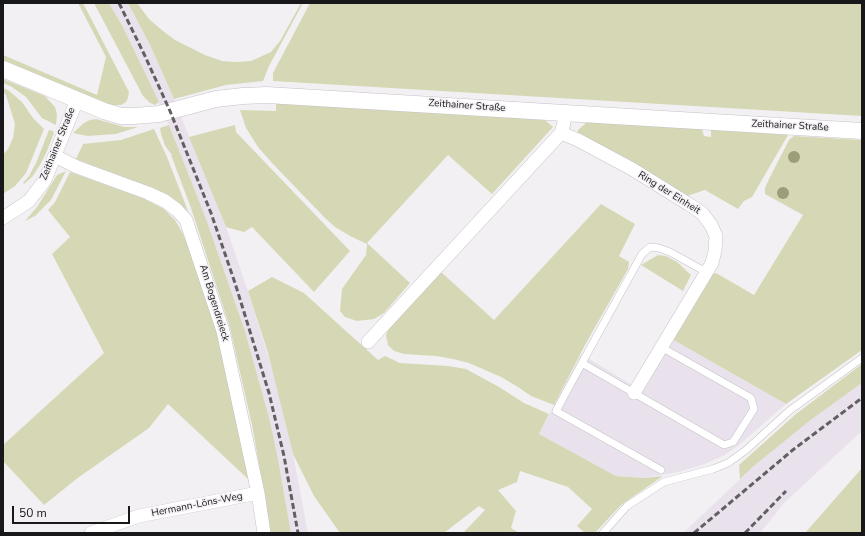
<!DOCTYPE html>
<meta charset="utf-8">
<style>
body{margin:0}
#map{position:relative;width:865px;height:536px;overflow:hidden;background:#f3f0f4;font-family:"Nunito Sans",sans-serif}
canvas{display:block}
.frame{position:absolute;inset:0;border:4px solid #181719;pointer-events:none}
.scale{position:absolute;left:12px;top:506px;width:118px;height:18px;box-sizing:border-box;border:2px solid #181719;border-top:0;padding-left:5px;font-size:12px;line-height:14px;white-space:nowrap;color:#181719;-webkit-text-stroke:3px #f3f0f4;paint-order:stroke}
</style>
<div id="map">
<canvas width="865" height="536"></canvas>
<div class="frame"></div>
<div class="scale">50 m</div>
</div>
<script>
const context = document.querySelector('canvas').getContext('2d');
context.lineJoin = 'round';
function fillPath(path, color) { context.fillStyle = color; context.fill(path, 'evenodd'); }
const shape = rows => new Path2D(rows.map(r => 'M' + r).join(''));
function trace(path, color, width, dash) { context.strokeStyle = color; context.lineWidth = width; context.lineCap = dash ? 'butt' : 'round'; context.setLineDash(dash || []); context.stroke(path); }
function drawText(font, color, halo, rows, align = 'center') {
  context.font = font + ' "Nunito Sans",sans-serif'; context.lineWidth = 3; context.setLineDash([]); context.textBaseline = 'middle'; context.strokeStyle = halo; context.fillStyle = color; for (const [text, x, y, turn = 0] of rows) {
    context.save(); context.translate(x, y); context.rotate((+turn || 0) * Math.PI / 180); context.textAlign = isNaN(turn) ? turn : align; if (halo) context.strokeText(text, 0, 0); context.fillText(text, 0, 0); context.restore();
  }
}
fillPath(shape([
 [109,3,128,3,150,45,174,99,226,227,248,291,276,382,293,454,308,533,291,533,278,459,270,421,245,331,205,216,169,125,123,27],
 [670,338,786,404,738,446,723,456,702,465,679,472,644,478,616,476,539,434,581,354,640,390],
 [862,383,862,431,786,501,760,533,683,533,755,465,812,419]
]), '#e9e2ec');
fillPath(shape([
 [78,3,83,3,129,92,128,98,126,102,121,105,110,105,3,62,3,55,97,95,106,57],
 [94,3,109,3,123,27,159,102,155,105,150,103,143,96],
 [128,3,137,3,149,19,163,31,175,40,205,55,222,61,236,62,251,61,271,52,280,41,301,3,303,3,269,66,263,81,226,85,174,99,150,45],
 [310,3,862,3,862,116,273,81,273,73],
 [3,79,45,96,55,107,57,114,56,125,42,118,26,97,12,87,3,83],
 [3,88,8,90,22,102,33,118,44,129,26,173,15,186,3,194,3,155,8,149,13,138,15,124,6,95,3,92],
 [276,103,544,119,553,127,492,194,448,155,367,243,410,283,384,313,374,319,357,321,345,317,340,311,342,289,366,255,367,244,352,237,335,227,325,218,272,163,258,147,246,128,240,110,276,111],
 [96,119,125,127,138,127,116,134,87,136,73,133,84,123,90,120],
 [587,122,702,129,704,136,711,137,711,129,788,135,752,197,744,201,738,209,705,190,687,196,578,136,578,130],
 [169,125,205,216,245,331,270,421,278,459,291,533,270,533,266,503,252,425,230,328,191,208,171,155,172,155,165,146,161,134,160,128],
 [235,125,236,132,350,251,314,292,252,227,244,232,226,227,189,137],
 [154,129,167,157,188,211,166,194,76,159,83,144,121,140],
 [49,130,53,131,54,133,47,151,40,165,32,177,24,184,23,183,29,176,36,163],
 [794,136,862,140,862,350,786,404,670,338,708,276,716,273,754,295,803,215,765,194,765,188,770,177,789,140],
 [66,171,51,200,35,216,25,221,37,207,57,175],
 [70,172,145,199,164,209,175,220,183,234,189,246,217,333,249,480,168,404,149,428,79,477,44,505,3,461,3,445,104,353,52,254,70,237,48,210,55,202],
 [601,204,635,224,619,256,629,262,628,269,585,345,554,405,531,396,518,387,501,377,469,363,453,359,436,356,404,354,394,351,388,345,386,336,388,328,441,272,494,320],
 [658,255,666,256,677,262,691,275,683,291,641,265],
 [272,277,304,293,378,360,385,356,400,363,448,366,466,369,499,387,524,403,549,414,539,434,616,476,644,478,663,476,621,505,595,533,585,533,577,526,592,509,568,487,520,471,517,482,498,490,516,511,511,528,519,533,463,533,485,510,479,506,444,533,340,533,314,496,293,454,268,353,248,291],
 [862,364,862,383,812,419,755,465,740,479,739,465,796,414],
 [862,468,862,533,805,533]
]), '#d6d8b5');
const service = shape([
 [582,363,642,254,650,247,659,248,670,252,706,272],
 [661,470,556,411,582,363,724,445,733,442,754,409,751,398,661,347],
 [603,533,627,506,664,482,713,469,728,463,746,450,789,411,862,358]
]);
const minor = shape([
 [561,133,578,140,632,169,690,205,702,213,711,225,716,236,715,251,712,263,634,393],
 [55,156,77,167,148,193,165,201,177,210,186,220,223,331,258,493,264,533],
 [3,218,29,201,45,180,77,100],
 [368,342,561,133,564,123,564,112],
 [91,533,139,516,258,493]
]);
const tertiary = shape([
 [3,69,104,111,121,116,134,116,159,114,216,99,243,96,267,95,862,131]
]);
trace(service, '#c5c2c6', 8);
trace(minor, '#c5c2c6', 14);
trace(tertiary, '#c5c2c6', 17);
trace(service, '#fff', 7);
trace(minor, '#fff', 13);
trace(tertiary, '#fff', 16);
trace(shape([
 [119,3,145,56,170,111,211,213,235,283,269,393,284,456,298,533],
 [694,533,794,449,862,398],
 [745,533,786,491]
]), '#615f62', 3, [6, 3]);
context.fillStyle = '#9d9d7a';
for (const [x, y] of [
 [794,157],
 [783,193]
]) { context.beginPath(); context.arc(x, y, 6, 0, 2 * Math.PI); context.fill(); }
drawText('10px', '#181719', '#f3f0f4', [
 ["Zeithainer Straße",467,106,4],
 ["Zeithainer Straße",790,126,3],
 ["Zeithainer Straße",58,144,-68],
 ["Ring der Einheit",669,193,32],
 ["Am Bogendreieck",214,303,73],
 ["Hermann-Löns-Weg",197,505,-11]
]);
</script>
